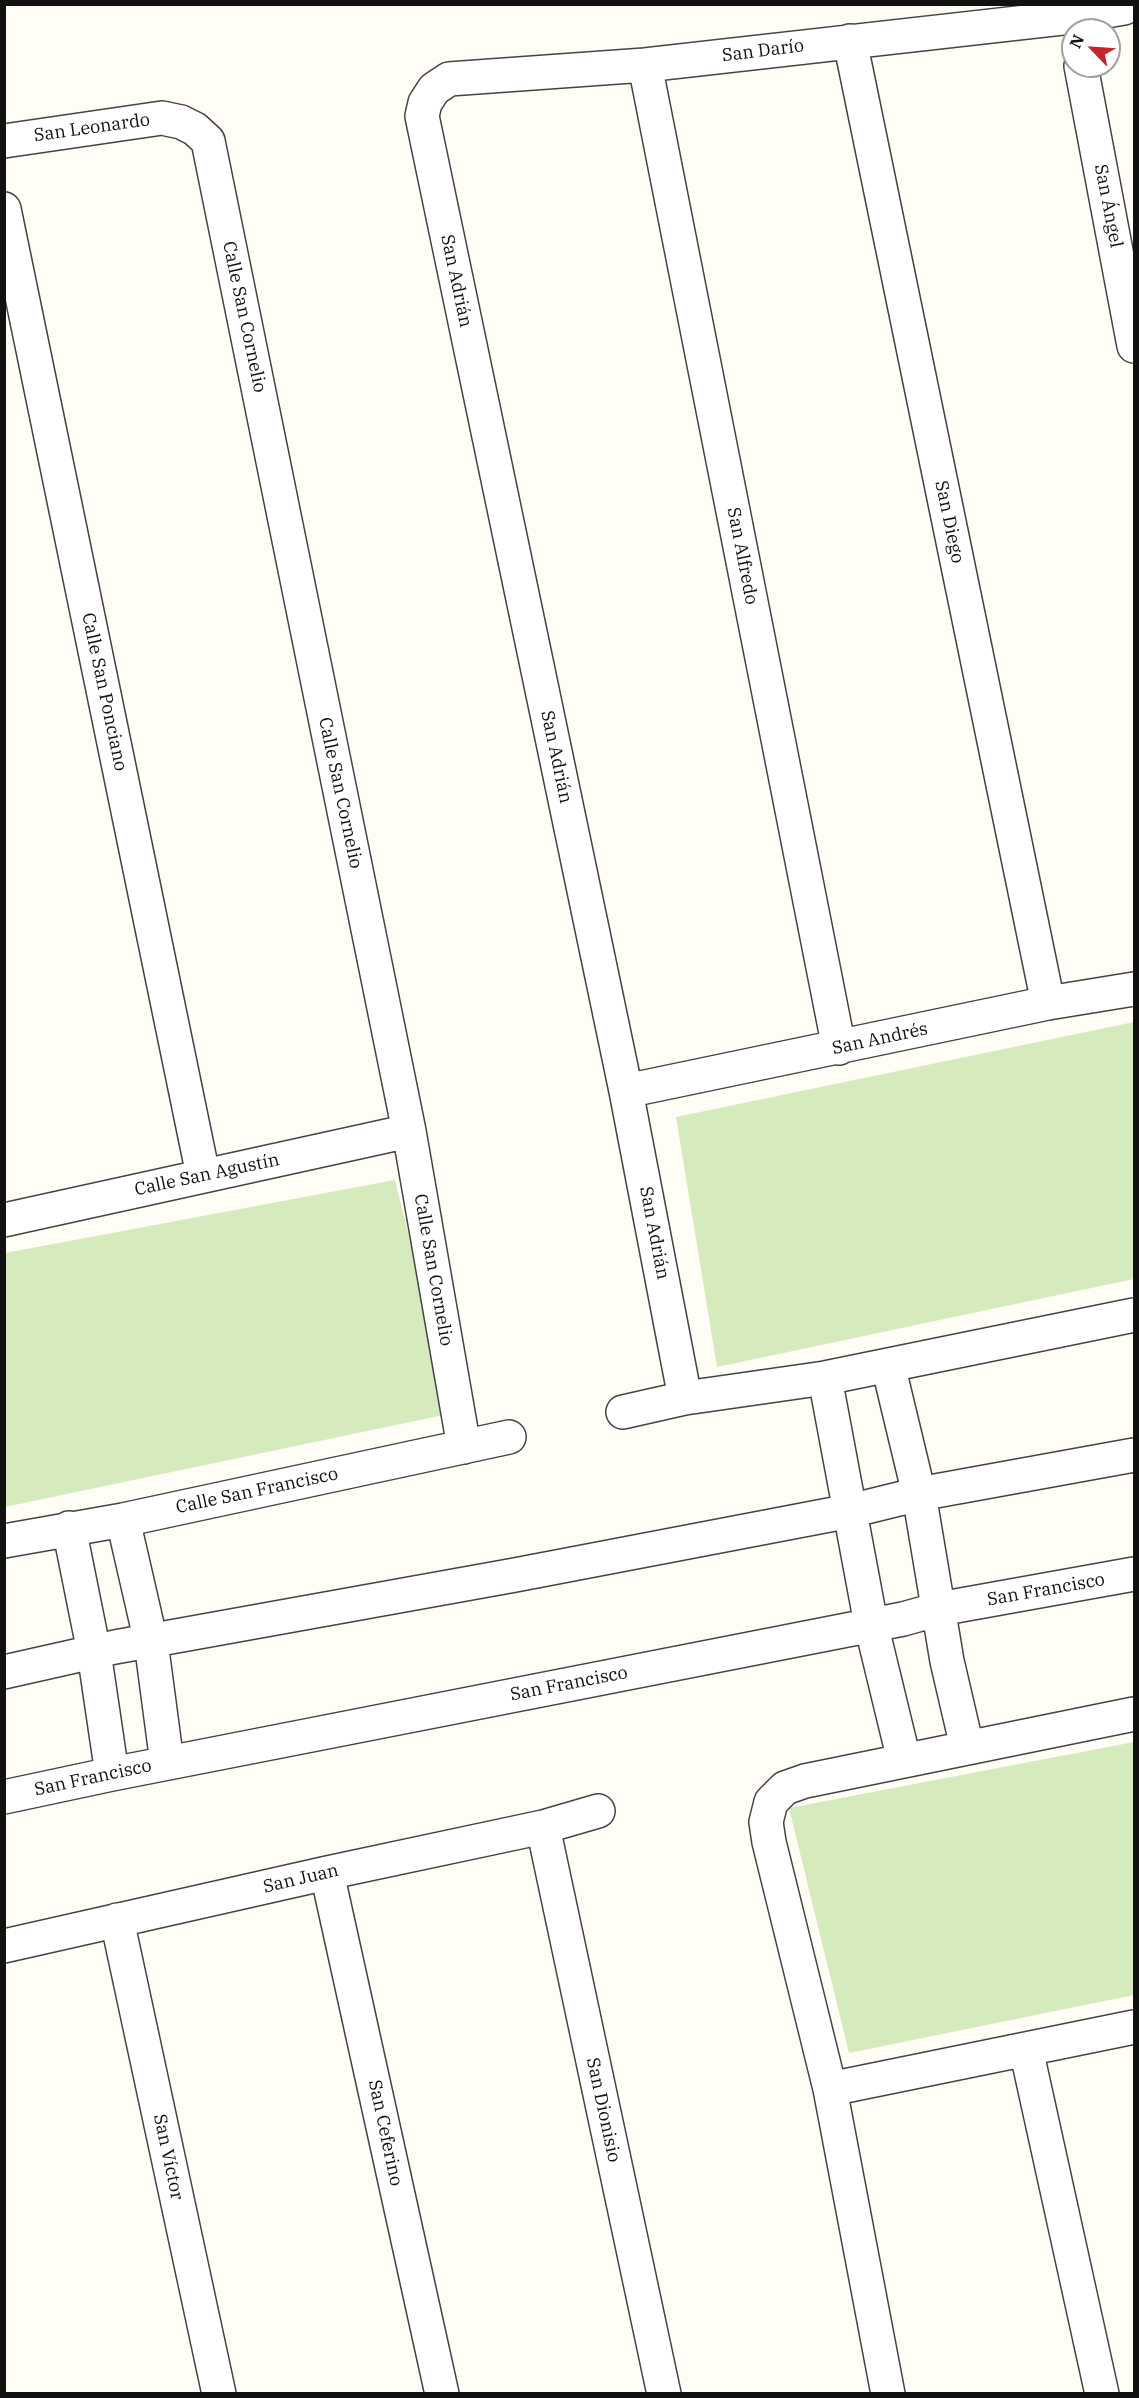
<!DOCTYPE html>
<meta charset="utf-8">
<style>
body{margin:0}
#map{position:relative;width:1139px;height:2398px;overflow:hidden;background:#fffdf5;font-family:"IBM Plex Serif",serif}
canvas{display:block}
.frame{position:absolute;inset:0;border:6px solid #111;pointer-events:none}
.north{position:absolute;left:1061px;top:18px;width:60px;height:60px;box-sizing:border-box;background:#fff;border:2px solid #a0a0a0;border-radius:50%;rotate:295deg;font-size:16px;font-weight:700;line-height:24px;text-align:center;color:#111}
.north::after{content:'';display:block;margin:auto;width:21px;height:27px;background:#c4262e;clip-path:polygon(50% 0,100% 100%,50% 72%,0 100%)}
</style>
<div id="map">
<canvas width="1139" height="2398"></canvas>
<div class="frame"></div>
<div class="north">N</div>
</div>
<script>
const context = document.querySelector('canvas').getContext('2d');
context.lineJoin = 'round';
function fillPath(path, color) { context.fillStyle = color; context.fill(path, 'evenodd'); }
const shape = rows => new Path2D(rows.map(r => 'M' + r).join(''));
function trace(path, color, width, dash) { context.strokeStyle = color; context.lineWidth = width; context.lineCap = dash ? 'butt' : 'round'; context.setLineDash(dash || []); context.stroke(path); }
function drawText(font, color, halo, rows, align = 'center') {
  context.font = font + ' "IBM Plex Serif",serif'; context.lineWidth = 6; context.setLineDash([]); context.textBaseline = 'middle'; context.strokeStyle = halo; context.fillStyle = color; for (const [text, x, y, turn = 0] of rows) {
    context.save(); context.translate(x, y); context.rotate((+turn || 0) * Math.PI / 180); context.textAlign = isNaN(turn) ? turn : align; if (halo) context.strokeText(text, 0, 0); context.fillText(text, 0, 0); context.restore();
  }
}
fillPath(shape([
 [1134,1022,1134,1279,717,1367,676,1117],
 [395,1180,453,1413,5,1507,5,1253],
 [1134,1742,1134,1995,849,2053,789,1808]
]), '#d5ebbd');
const minor = shape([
 [850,41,1048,1003],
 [645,65,839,1048],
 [1081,66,1134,346],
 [4,141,162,118,181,122,195,129,208,141,409,1131,464,1447],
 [4,209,203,1175],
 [626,1091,1048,1003,1134,989],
 [4,1220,409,1131],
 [888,1365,919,1494,947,1661,967,1747],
 [825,1378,871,1624,904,1760],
 [685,1398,626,1091,422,116,425,103,434,89,449,79,645,65,1071,17,1124,8],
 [623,1412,685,1398,825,1378,1134,1315],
 [123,1520,151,1642,167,1763],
 [69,1528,94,1652,112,1774],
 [4,1541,123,1520,509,1437],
 [4,1672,115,1647,515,1575,850,1511,919,1494,1134,1455],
 [4,1797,112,1774,903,1619,939,1609,1134,1574],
 [543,1827,664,2394],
 [327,1873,442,2394],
 [117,1920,219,2394],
 [4,1946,327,1873,543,1827,598,1811],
 [1026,2049,1102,2394],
 [830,2089,1134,2027],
 [888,2394,830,2089,769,1842,766,1822,771,1802,785,1788,805,1781,1134,1714]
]);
trace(minor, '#444', 36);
trace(minor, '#fff', 33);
drawText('18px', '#111', '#fff', [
 ["San Darío",763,51,-7],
 ["San Leonardo",92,128,-8],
 ["San Ángel",1108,206,79],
 ["San Adrián",456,281,78],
 ["Calle San Cornelio",244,317,78],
 ["San Diego",949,522,78],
 ["San Alfredo",742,556,79],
 ["Calle San Ponciano",104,692,78],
 ["San Adrián",556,757,78],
 ["Calle San Cornelio",340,793,78],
 ["San Andrés",880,1039,-12],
 ["Calle San Agustín",207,1175,-12],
 ["San Adrián",654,1233,79],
 ["Calle San Cornelio",433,1270,80],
 ["Calle San Francisco",257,1491,-12],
 ["San Francisco",1046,1590,-10],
 ["San Francisco",569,1684,-11],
 ["San Francisco",93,1778,-12],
 ["San Juan",301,1879,-13],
 ["San Dionisio",603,2110,78],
 ["San Ceferino",385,2133,78],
 ["San Víctor",168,2157,78]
]);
</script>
